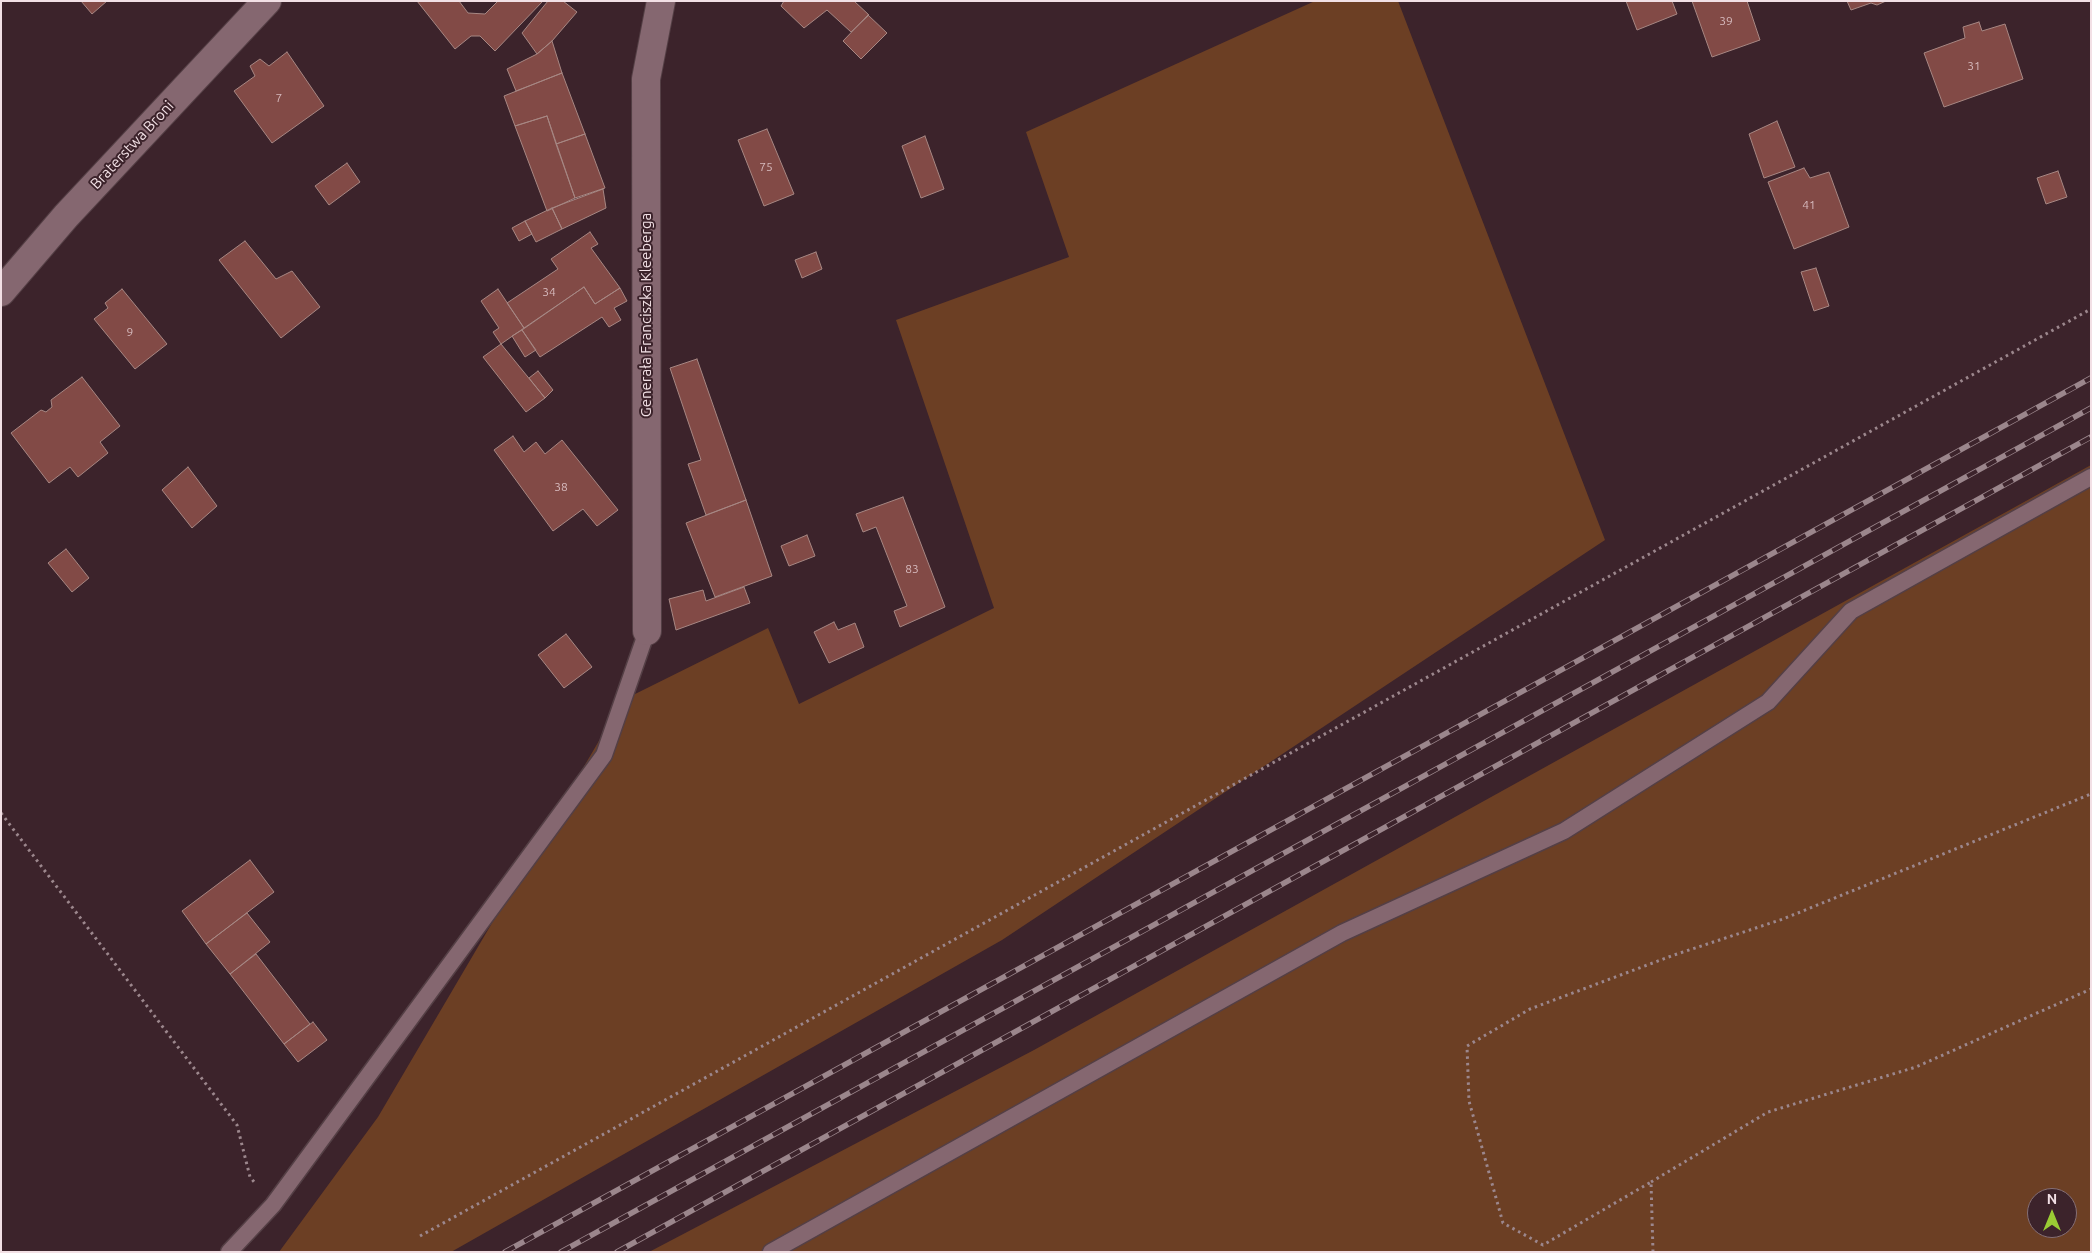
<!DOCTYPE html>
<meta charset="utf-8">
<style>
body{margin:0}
#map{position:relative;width:2092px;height:1253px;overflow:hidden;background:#3c232b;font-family:Ubuntu,sans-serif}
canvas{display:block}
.frame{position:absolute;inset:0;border:2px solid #f2e0e5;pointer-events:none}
.north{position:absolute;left:2027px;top:1188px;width:50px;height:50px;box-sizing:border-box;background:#3c232b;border:1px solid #856f75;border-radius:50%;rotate:0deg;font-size:14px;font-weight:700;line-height:20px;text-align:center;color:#f2e0e5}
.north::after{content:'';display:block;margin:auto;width:18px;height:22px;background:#9acb34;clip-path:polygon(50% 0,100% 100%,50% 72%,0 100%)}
</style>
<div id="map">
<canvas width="2092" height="1253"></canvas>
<div class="frame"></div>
<div class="north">N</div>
</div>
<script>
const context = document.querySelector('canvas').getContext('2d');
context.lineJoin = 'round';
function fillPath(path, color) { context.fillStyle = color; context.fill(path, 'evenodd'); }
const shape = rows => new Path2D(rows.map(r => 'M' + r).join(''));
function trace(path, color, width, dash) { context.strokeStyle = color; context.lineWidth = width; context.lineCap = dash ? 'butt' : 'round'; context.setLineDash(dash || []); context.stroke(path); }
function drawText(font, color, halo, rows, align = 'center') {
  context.font = font + ' Ubuntu,sans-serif'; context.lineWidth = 4; context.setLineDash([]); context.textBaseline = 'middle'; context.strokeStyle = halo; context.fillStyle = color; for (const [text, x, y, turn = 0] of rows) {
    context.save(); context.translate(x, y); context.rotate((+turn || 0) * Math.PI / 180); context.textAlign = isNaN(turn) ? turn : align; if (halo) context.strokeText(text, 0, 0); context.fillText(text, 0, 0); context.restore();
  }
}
fillPath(shape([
 [1315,1,1398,1,1605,540,1002,940,451,1252,279,1252,378,1117,623,700,768,628,799,704,994,608,896,320,1069,257,1026,132],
 [2091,465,2091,1252,649,1252,1034,1050],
 [2037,1198,2067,1198,2067,1228,2037,1228]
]), '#6c3f24');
const building = shape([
 [81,1,107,1,92,14,81,1],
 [417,1,459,1,468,13,485,14,498,1,543,1,495,51,480,36,471,36,455,49,417,1],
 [548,1,563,1,577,12,552,41,537,54,522,33,548,1],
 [784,1,854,1,869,15,851,32,827,10,804,28,781,6,784,1],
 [1626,1,1672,1,1677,14,1637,30,1626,1],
 [1692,1,1747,1,1760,40,1712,57,1692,1],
 [1847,1,1886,1,1877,5,1871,3,1851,10,1847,1],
 [868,15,887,33,861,59,843,41,868,15],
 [1979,22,1982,31,2005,24,2023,79,1944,107,1924,53,1965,38,1963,27,1979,22],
 [552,41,562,73,516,91,507,69,537,54,552,41],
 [287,52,324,106,272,143,234,91,255,76,250,66,260,59,269,66,287,52],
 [562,73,585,134,556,144,547,116,515,126,504,96,562,73],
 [547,116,575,198,547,211,515,126,547,116],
 [1777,121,1795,167,1764,178,1749,134,1777,121],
 [767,129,794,194,764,206,738,140,767,129],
 [585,134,605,188,575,198,556,144,585,134],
 [925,136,944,189,921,198,902,146,925,136],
 [347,163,360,182,329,205,315,186,347,163],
 [1804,168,1810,178,1829,172,1849,227,1794,249,1768,182,1804,168],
 [2058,171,2067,197,2046,204,2037,178,2058,171],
 [603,189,606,208,562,229,552,208,603,189],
 [552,208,562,229,536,242,525,221,552,208],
 [525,221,532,234,519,241,512,228,525,221],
 [590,232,598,244,591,248,620,288,595,304,584,287,524,328,507,303,558,269,551,259,590,232],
 [245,241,276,279,292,271,320,307,281,338,219,260,245,241],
 [816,252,822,269,802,278,795,260,816,252],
 [1816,268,1829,306,1814,311,1801,272,1816,268],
 [584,287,595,304,620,288,627,301,614,308,621,320,609,327,602,317,540,357,522,330,584,287],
 [122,289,167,344,135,369,94,319,108,308,105,303,122,289],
 [498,289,524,328,501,344,493,332,499,328,481,301,498,289],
 [522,330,536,350,525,357,512,336,522,330],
 [501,344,545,398,526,412,483,357,501,344],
 [697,359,746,500,706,515,688,464,701,460,670,368,697,359],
 [538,371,553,390,545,398,529,378,538,371],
 [82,377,120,426,100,442,108,453,78,477,70,467,49,483,11,433,41,410,46,412,52,407,51,400,82,377],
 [513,436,524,452,536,442,545,454,562,440,618,510,597,526,583,509,553,531,494,450,513,436],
 [188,467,217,506,192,528,162,490,188,467],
 [903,497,945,607,900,627,894,611,907,606,876,527,863,532,856,514,903,497],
 [746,500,772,576,715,597,686,523,746,500],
 [807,535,815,556,789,566,781,546,807,535],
 [66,549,89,578,72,592,48,563,66,549],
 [744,587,750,603,676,630,669,599,703,590,706,601,744,587],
 [834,622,838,630,855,623,864,647,829,663,814,632,834,622],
 [566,634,592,667,564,688,538,655,566,634],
 [250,860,274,892,206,944,182,911,250,860],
 [247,913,270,942,230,974,206,944,247,913],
 [256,954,310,1024,284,1044,230,974,256,954],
 [313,1022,327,1040,298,1062,284,1044,313,1022]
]);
fillPath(building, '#824a46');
trace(building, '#a78783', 1);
const service = shape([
 [229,1252,273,1205,604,755,647,631],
 [771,1252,1342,933,1564,831,1768,702,1851,611,2091,477]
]);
const minor = shape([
 [1,292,66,216,267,1],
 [647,631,646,79,661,1]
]);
trace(service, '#543f45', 19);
trace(minor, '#543f45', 30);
trace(shape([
 [1,813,237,1125,250,1177,255,1183],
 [1651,1182,1768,1112,1916,1067,2091,989],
 [420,1236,2091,309],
 [1653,1252,1651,1182,1543,1245,1503,1223,1469,1101,1467,1046,1530,1009,1674,955,1783,919,2091,794]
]), '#9c878d', 3, [2.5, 4]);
trace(service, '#856770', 16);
trace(minor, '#856770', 28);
const rail = shape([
 [505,1252,2091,378],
 [561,1252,2091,408],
 [617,1252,2091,437]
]);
trace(rail, '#9b868c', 5.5);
trace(rail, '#3c232b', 4, [11]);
drawText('12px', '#d6babd', null, [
 ["39",1726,21],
 ["31",1974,66],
 ["7",279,98],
 ["75",766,167],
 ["41",1809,205],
 ["34",549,292],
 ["9",130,332],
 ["38",561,487],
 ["83",912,569]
]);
drawText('15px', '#f2e0e5', '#3c232b', [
 ["Braterstwa Broni",132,145,-47],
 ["Generała Franciszka Kleeberga",646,315,-90]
]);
</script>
